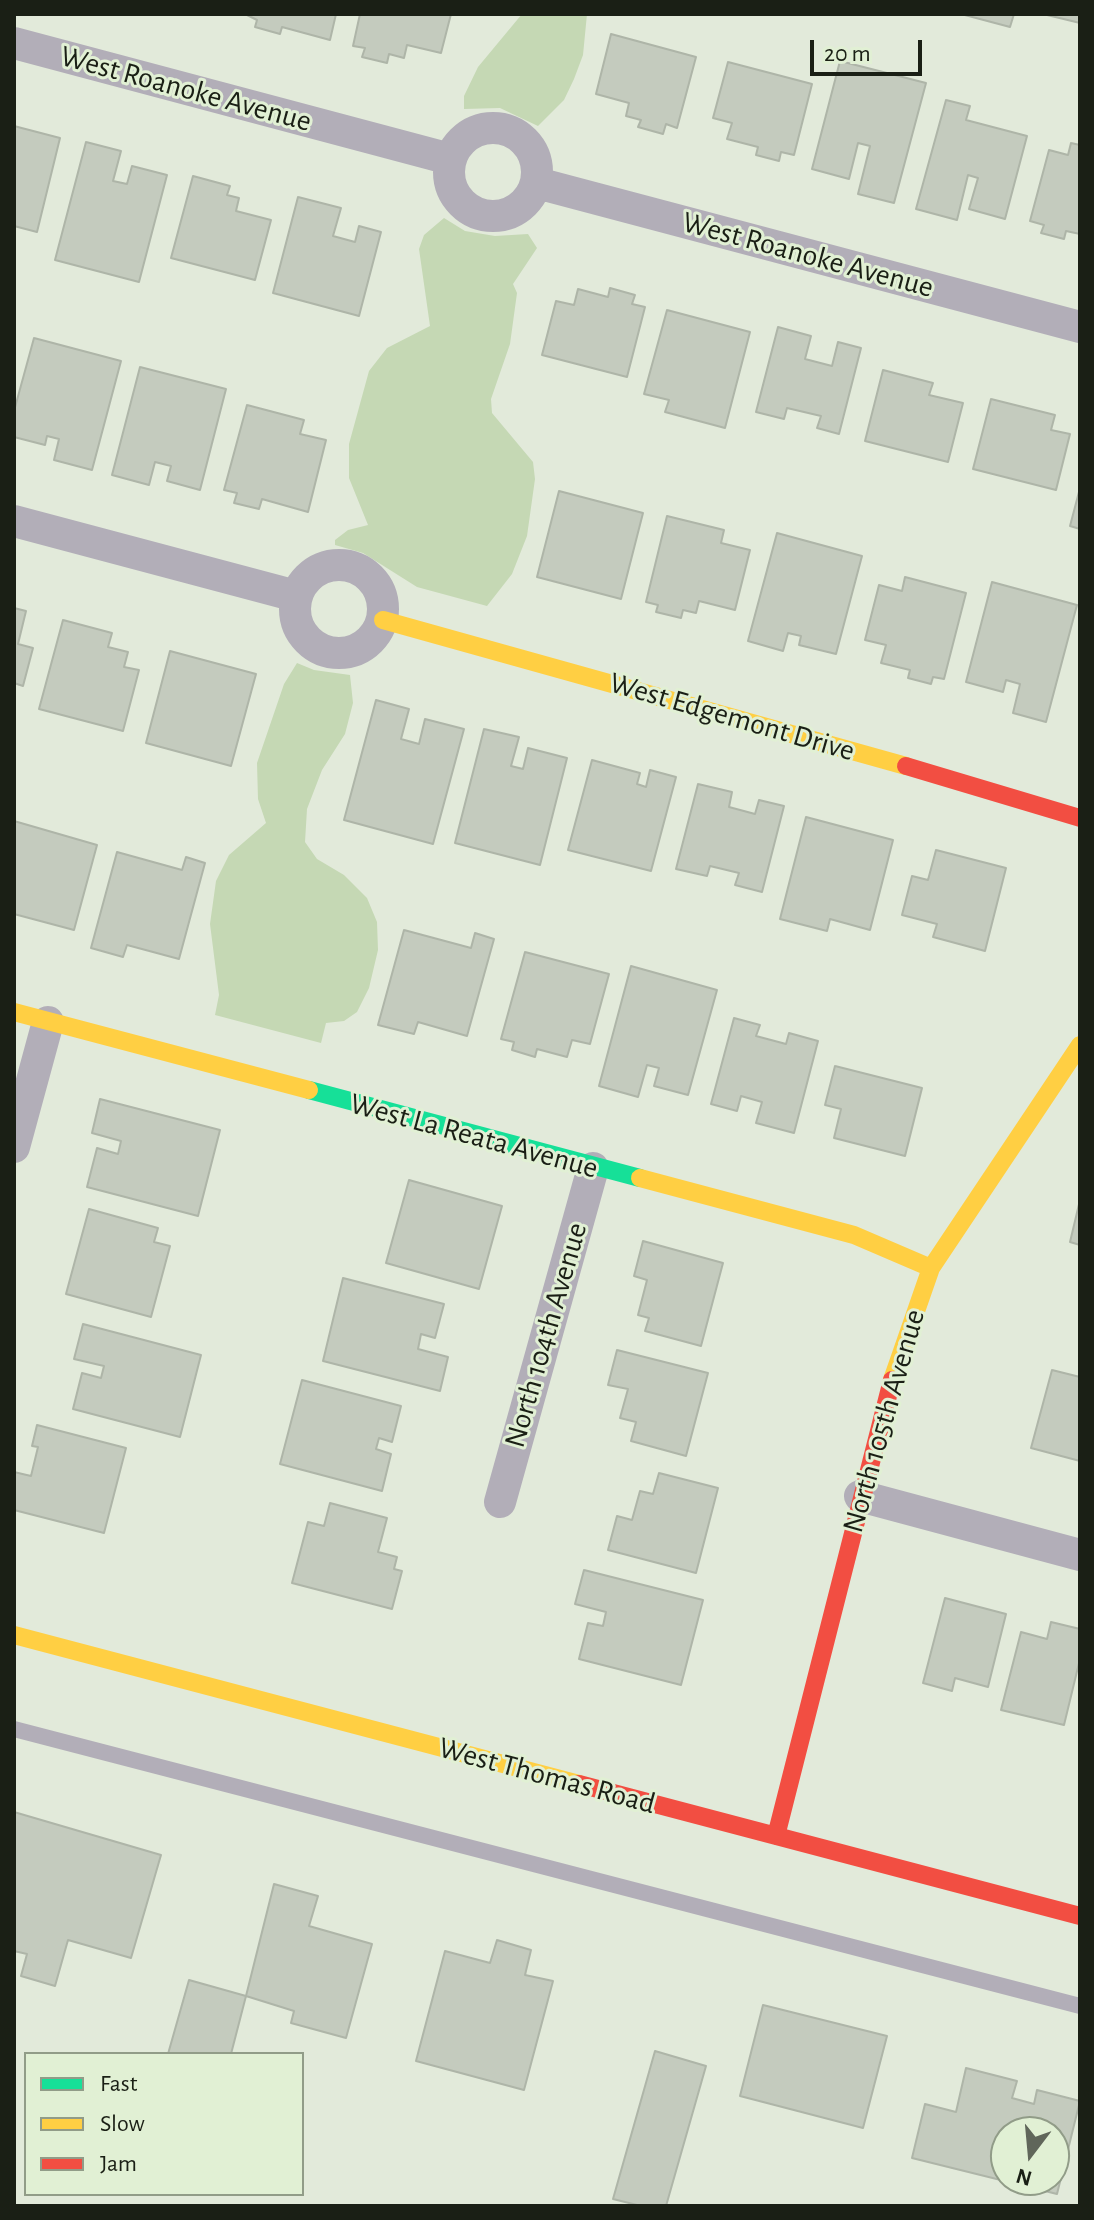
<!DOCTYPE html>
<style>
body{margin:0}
#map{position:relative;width:1094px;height:2220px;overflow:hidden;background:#e2eada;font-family:"Alegreya Sans",sans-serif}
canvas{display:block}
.frame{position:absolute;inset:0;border:16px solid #1a1f15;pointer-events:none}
.legend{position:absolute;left:24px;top:2052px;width:280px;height:144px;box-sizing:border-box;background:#e1f0d4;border:2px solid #919c88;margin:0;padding:10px 14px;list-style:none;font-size:24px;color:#1a1f15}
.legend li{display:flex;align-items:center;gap:16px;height:40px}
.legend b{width:40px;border:2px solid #919c88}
.north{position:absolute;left:990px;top:2116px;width:80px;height:80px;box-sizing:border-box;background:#e1f0d4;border:2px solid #919c88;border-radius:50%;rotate:196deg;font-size:22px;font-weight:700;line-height:32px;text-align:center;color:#1a1f15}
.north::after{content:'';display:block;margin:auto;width:28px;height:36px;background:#60665a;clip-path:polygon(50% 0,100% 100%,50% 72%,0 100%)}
.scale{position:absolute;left:810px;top:40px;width:112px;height:36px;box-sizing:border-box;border:4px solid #1a1f15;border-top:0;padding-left:10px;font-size:24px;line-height:28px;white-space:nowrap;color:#1a1f15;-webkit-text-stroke:6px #e1f0d4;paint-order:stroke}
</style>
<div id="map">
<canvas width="1094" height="2220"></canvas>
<div class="frame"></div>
<ul class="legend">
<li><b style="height:10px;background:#16e098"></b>Fast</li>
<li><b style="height:10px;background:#ffcf43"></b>Slow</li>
<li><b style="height:10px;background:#f24e42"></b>Jam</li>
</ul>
<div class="north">N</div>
<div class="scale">20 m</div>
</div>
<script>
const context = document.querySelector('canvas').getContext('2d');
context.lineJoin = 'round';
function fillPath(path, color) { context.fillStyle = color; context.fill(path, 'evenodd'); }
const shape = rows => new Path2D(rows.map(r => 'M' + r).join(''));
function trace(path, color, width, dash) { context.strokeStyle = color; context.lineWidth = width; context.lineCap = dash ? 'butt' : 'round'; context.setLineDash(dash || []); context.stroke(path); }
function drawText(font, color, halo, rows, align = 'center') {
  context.font = font + ' "Alegreya Sans",sans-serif'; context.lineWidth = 6; context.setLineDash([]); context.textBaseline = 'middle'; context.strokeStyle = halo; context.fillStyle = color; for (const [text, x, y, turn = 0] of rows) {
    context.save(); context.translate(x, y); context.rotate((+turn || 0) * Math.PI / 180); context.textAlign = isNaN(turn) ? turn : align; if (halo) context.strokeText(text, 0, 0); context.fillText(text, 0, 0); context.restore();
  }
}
fillPath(shape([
 [522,14,587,14,583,55,574,79,564,100,538,126,500,108,464,109,464,96,478,67],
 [444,218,465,231,495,236,528,234,537,248,513,284,517,293,510,344,491,399,492,413,533,462,535,479,527,536,512,574,487,606,417,587,363,553,335,545,335,540,348,530,368,525,349,478,349,444,369,371,387,348,430,326,419,249,424,235],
 [297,663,314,670,350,675,353,703,345,734,322,770,307,809,305,842,317,859,344,875,367,898,377,922,378,950,369,988,357,1012,344,1021,326,1023,321,1043,215,1015,219,995,210,924,216,881,229,855,266,823,258,799,257,763,284,684]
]), '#c5d8b4');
const building = shape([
 [245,14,336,14,330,40,282,27,280,34,255,27,257,20,245,14],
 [360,14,451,14,441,53,407,45,404,58,389,54,387,63,362,57,365,48,353,46,360,14],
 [961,14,1014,14,1010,27,961,14],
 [1043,14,1080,14,1080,23,1043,14],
 [611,34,696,57,677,128,666,124,663,134,638,127,641,120,626,116,629,103,596,94,611,34],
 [840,61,926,83,894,203,858,194,870,146,858,143,849,179,812,169,840,61],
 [728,62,812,84,794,155,781,152,779,161,756,155,758,147,727,139,732,123,713,118,728,62],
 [946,100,970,106,966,120,1027,136,1005,219,969,209,978,178,968,175,957,220,916,209,946,100],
 [14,126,60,138,37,232,14,226,14,126],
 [86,142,121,151,113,181,127,184,132,166,167,175,139,282,55,260,86,142],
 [1071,143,1080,145,1080,234,1066,231,1064,239,1041,233,1044,225,1030,221,1049,150,1068,155,1071,143],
 [193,176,230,186,227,195,239,198,236,211,271,220,255,280,171,258,193,176],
 [298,197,341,208,333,236,355,242,359,226,381,232,359,316,273,293,298,197],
 [610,288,635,295,632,304,645,307,627,377,542,355,556,301,574,305,578,289,608,297,610,288],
 [667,310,750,332,725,428,665,412,669,400,644,394,667,310],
 [778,327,811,336,805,359,832,366,838,342,861,348,839,434,817,428,821,416,787,408,784,419,756,412,778,327],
 [34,338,121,361,92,470,54,460,59,439,47,436,45,445,14,437,14,411,34,338],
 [140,367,226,389,200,490,167,481,171,466,155,462,149,485,112,475,140,367],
 [883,370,933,383,929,395,963,403,948,462,865,441,883,370],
 [991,399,1055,415,1051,430,1070,434,1056,490,973,469,991,399],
 [247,405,304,420,300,434,326,440,308,512,262,499,259,509,234,503,237,493,224,490,247,405],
 [1080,488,1080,529,1070,526,1080,488],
 [559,491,643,513,621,599,537,577,559,491],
 [667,516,724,530,721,543,750,550,735,610,699,601,696,613,683,610,681,618,656,612,658,605,646,602,667,516],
 [777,533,862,556,836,654,799,645,801,636,788,633,783,651,748,641,777,533],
 [905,577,966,593,944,679,933,677,931,684,908,678,910,670,881,663,886,645,865,640,879,585,902,591,905,577],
 [992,582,1077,605,1046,722,1013,713,1020,684,1006,680,1003,692,966,682,992,582],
 [14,608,26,611,18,644,33,648,23,686,14,683,14,608],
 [63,620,112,633,108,647,128,652,124,667,139,670,123,731,39,709,63,620],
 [170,651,256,674,231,766,146,743,170,651],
 [376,700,409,709,401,739,419,744,425,719,464,729,433,844,344,820,376,700],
 [484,729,519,737,511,766,523,769,528,748,567,758,540,865,455,843,484,729],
 [592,760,640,773,637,784,646,787,650,770,676,777,651,871,568,850,592,760],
 [698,784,732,792,729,807,755,814,759,800,784,806,762,892,735,885,739,873,710,866,707,876,676,869,698,784],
 [806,817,893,840,870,930,830,919,827,931,780,919,806,817],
 [14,821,97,845,74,930,14,914,14,821],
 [936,850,1006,868,985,951,933,937,937,924,902,915,912,876,928,880,936,850],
 [117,852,182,870,186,857,205,863,179,959,127,945,123,957,91,948,117,852],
 [404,930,471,948,475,933,494,939,467,1036,418,1022,414,1034,378,1025,404,930],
 [525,952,609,974,590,1044,572,1040,567,1057,537,1049,535,1057,512,1050,514,1042,501,1039,525,952],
 [631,966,717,990,688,1095,654,1086,659,1068,647,1065,638,1097,599,1086,631,966],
 [734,1018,760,1025,756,1036,786,1044,789,1033,818,1041,794,1133,756,1123,762,1102,741,1096,737,1111,711,1104,734,1018],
 [835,1066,922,1088,905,1156,834,1138,841,1109,825,1105,835,1066],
 [100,1099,220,1130,198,1216,87,1187,97,1148,118,1154,121,1141,92,1133,100,1099],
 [409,1180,502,1206,479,1289,386,1263,409,1180],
 [1080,1200,1080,1245,1070,1242,1080,1200],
 [89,1209,158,1228,154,1242,170,1246,151,1317,66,1294,89,1209],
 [643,1241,723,1263,701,1346,645,1331,649,1318,638,1315,647,1280,634,1276,643,1241],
 [343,1278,444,1304,435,1338,421,1334,418,1349,448,1357,440,1391,323,1361,343,1278],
 [83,1324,201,1355,180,1437,73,1409,82,1373,101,1378,104,1366,74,1359,83,1324],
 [617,1350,708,1373,686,1456,631,1441,636,1422,620,1418,628,1389,608,1385,617,1350],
 [1052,1370,1080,1377,1080,1461,1031,1448,1052,1370],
 [302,1380,401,1406,392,1442,379,1438,376,1449,391,1454,382,1491,280,1464,302,1380],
 [37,1425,126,1448,104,1533,14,1510,14,1472,31,1476,38,1447,32,1446,37,1425],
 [659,1473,718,1488,696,1573,608,1550,617,1516,632,1520,640,1491,653,1494,659,1473],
 [330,1503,387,1518,378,1552,397,1557,394,1569,402,1571,392,1609,292,1583,308,1522,324,1526,330,1503],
 [584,1570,703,1600,681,1685,579,1659,588,1623,603,1626,606,1612,575,1604,584,1570],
 [945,1598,1006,1614,988,1687,955,1678,952,1691,923,1683,945,1598],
 [1051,1622,1080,1629,1080,1659,1064,1725,1001,1710,1021,1632,1047,1639,1051,1622],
 [14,1812,161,1855,131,1958,68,1940,55,1986,21,1976,27,1954,14,1951,14,1812],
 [274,1884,318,1896,309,1926,372,1944,346,2038,291,2023,294,2011,246,1996,274,1884],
 [497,1940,531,1950,525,1975,553,1981,524,2090,416,2061,445,1951,490,1963,497,1940],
 [189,1980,246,1996,231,2054,168,2054,189,1980],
 [763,2005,887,2036,863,2128,740,2096,763,2005],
 [655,2051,706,2066,666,2206,641,2206,613,2199,655,2051],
 [966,2068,1017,2081,1012,2098,1034,2104,1037,2090,1080,2101,1057,2194,912,2158,925,2104,956,2112,966,2068],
 [1006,2132,1054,2132,1054,2180,1006,2180,1006,2132]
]);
fillPath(building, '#c4cbbe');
trace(building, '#aeb5a8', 2);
trace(shape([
 [14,1729,1080,2006]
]), '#b2aeb8', 16);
trace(shape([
 [14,43,450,159],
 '449 172a44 44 0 1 1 88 0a44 44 0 1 1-88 0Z',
 [537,183,1080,327],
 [14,521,296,596],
 '295 609a44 44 0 1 1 88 0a44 44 0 1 1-88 0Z',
 [14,1147,48,1022],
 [860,1496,1080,1555],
 [500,1502,593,1168]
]), '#b2aeb8', 32);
trace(shape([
 [309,1090,640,1178]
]), '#16e098', 18);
trace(shape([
 [383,620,906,766],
 [14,1012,309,1090],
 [640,1178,854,1235,931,1268],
 [892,1380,931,1268,1080,1045],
 [14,1635,579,1784]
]), '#ffcf43', 18);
trace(shape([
 [906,766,1080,818],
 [579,1784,1080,1916],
 [776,1836,892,1380]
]), '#f24e42', 18);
drawText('30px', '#1a1f15', '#e1f0d4', [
 ["West Roanoke Avenue",186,89,15],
 ["West Roanoke Avenue",808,255,15],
 ["West Edgemont Drive",732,717,16],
 ["West La Reata Avenue",474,1136,15],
 ["North 104th Avenue",546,1335,-74],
 ["North 105th Avenue",884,1421,-74],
 ["West Thomas Road",547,1776,15]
]);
</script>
